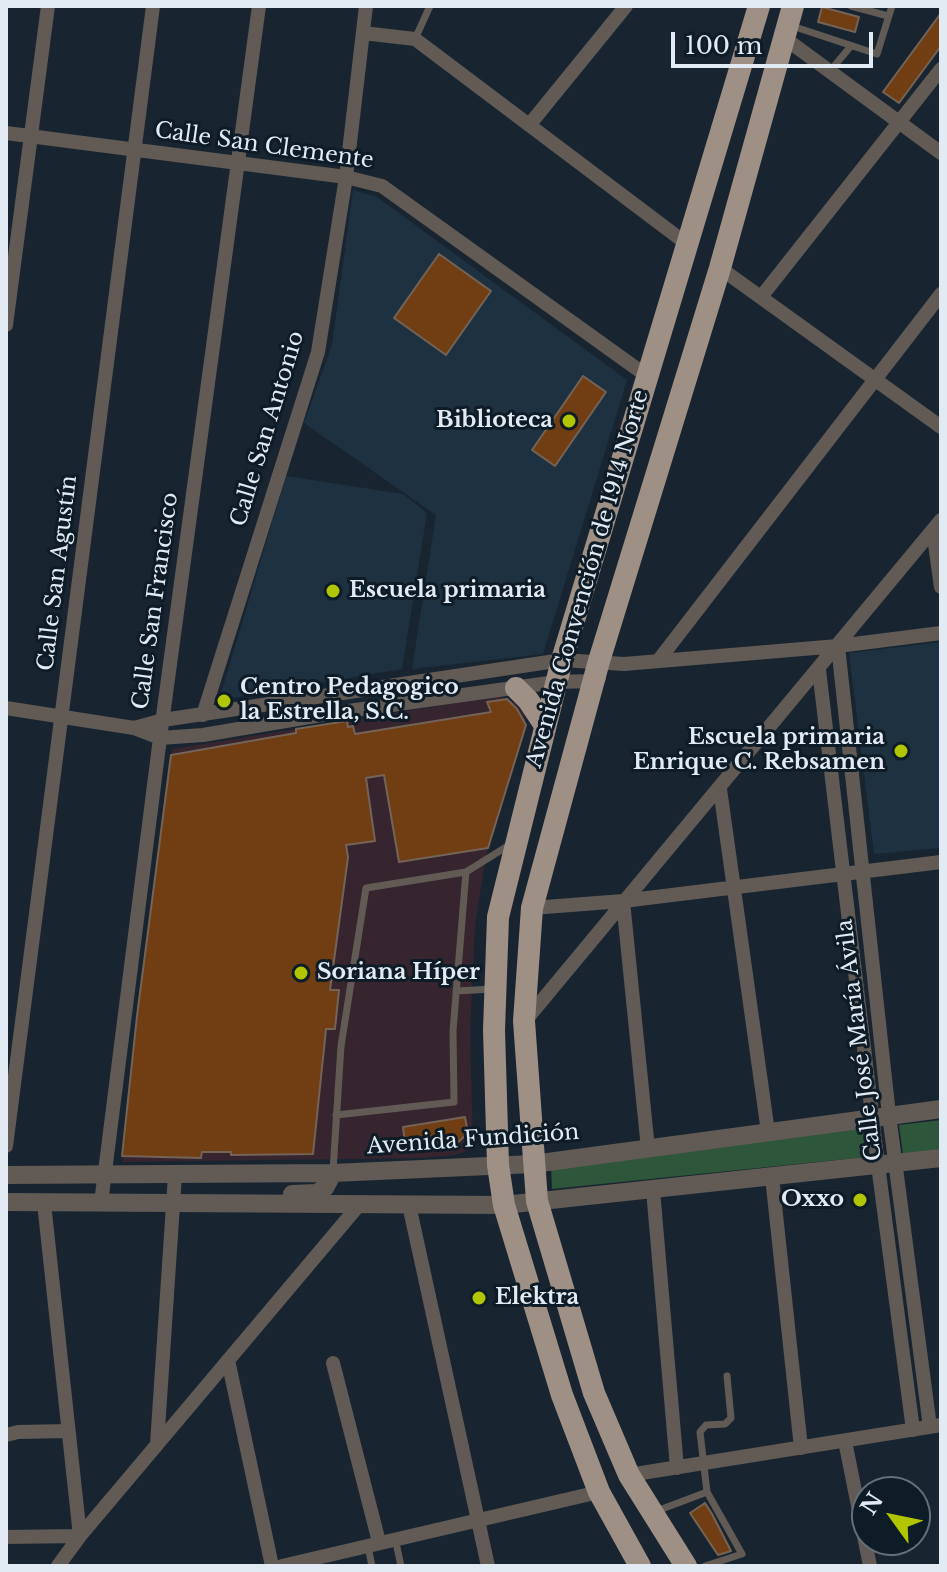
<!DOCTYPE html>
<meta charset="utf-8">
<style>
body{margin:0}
#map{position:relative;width:947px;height:1572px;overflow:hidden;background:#182531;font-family:"Libre Baskerville",serif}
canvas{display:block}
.frame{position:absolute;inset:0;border:8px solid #e2ebf3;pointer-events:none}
.north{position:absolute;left:851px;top:1476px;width:80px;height:80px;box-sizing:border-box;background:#0e1c27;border:2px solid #636f79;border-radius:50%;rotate:303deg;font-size:22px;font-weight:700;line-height:32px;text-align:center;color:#e2ebf3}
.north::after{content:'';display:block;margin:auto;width:28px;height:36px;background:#b1c500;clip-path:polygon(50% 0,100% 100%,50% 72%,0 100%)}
.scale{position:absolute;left:671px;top:32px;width:202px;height:36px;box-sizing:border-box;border:4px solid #e2ebf3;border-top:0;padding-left:10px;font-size:24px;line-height:28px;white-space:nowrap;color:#e2ebf3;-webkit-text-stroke:6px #0e1c27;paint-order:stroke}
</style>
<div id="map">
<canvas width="947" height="1572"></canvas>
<div class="frame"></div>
<div class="north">N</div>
<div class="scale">100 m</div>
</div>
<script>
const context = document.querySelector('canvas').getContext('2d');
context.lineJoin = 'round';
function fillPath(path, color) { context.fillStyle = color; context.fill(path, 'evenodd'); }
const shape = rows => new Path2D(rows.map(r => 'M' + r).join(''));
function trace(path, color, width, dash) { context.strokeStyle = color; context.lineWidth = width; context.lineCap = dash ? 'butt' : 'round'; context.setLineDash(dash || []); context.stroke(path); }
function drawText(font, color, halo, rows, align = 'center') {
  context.font = font + ' "Libre Baskerville",serif'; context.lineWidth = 6; context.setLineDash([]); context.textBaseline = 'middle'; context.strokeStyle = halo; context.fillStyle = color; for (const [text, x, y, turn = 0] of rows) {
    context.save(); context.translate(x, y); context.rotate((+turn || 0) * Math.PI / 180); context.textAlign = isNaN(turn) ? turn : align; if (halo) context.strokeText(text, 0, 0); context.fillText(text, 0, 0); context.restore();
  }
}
fillPath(shape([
 [493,697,501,697,516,703,525,714,526,725,505,786,485,861,475,925,470,1031,473,1145,469,1150,455,1155,420,1158,122,1162,137,1016,172,749]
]), '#36252e');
fillPath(shape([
 [353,190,377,197,627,380,543,654,412,669,436,515,304,423,332,345],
 [286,476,403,494,427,513,402,669,219,700],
 [941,642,941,848,874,854,849,653]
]), '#1e3141');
fillPath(shape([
 [941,1120,941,1149,903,1154,899,1125],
 [863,1127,866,1157,552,1189,551,1164]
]), '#2d563a');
const building = shape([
 [822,7,859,17,855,32,818,22,822,7],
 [941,13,941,46,899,103,883,92,941,13],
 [439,254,491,291,446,355,394,318,439,254],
 [583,376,606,392,555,466,532,450,583,376],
 [507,699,517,709,526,725,488,848,399,862,384,775,366,778,375,841,346,845,348,857,330,990,339,990,335,1029,326,1029,313,1154,231,1155,231,1152,202,1152,201,1158,122,1156,137,1016,171,755,296,733,296,729,347,721,348,727,353,726,355,734,491,712,487,702,507,699],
 [465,1117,468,1133,456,1144,416,1151,414,1140,405,1142,403,1127,465,1117],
 [705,1503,712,1514,731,1551,718,1555,690,1513,705,1503]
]);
fillPath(building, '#703e12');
trace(building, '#746357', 2);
trace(shape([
 [851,6,888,16],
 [789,25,877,54,892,6],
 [415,39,430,6],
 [830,71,851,46],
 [456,991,493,989],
 [336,1115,454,1102,453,1031,466,872],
 [333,1171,341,1046,366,888,466,872,511,844],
 [707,1492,700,1432,706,1425,725,1424,731,1418,727,1376],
 [654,1512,707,1492,742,1554,705,1566],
 [395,1538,401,1566],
 [368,1547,372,1566]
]), '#625a55', 7);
trace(shape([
 [363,33,415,39,687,244],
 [783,37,941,153],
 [530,124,626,6],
 [6,133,346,177,382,186,647,376],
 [720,268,941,427],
 [761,297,941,69],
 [6,325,48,6],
 [933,530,941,587],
 [838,646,889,1115,930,1427],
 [658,661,941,294],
 [819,670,878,1165,913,1430],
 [6,708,134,728,160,738,203,735,327,714,556,682,594,681,599,678],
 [203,715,318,352,346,177,366,6],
 [134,728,163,720,562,660,624,664,838,646,941,633],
 [720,789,768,1132],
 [623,901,648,1149],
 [532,908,623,901,941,862],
 [525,1021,941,520],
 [6,1146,153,6],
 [772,1177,801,1448],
 [653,1190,677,1468],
 [101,1203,160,738,259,6],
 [409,1205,488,1566],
 [228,1360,272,1566],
 [333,1363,379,1542],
 [6,1435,18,1432,67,1431],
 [845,1441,870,1566],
 [157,1444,175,1175],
 [629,1475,941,1425],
 [6,1537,80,1536,44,1203],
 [58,1566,80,1536,359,1205],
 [282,1566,599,1492]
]), '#625a55', 14);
trace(shape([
 [6,1175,333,1173,533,1164,941,1109],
 [292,1194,316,1193,325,1188,333,1173],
 [6,1202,504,1205,941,1158]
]), '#625a55', 18);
trace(shape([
 [516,688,528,700,544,724],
 [640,1566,599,1492,562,1395,504,1205,498,1165,494,1030,498,917,562,660,759,6],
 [686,1566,629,1475,594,1393,537,1201,524,1021,532,908,599,661,720,268,793,6]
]), '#9f9085', 22);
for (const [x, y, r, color] of [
 [569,421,8,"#b1c500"],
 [333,591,8,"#b1c500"],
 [224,701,8,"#b1c500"],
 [901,751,8,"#b1c500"],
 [301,973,8,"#b1c500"],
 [860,1200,8,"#b1c500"],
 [479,1298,8,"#b1c500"]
]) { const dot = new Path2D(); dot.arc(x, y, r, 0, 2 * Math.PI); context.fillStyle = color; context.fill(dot); trace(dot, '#0e1c27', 3); }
drawText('22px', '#e2ebf3', '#0e1c27', [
 ["Calle San Clemente",264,146,8],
 ["Calle San Antonio",268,429,-73],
 ["Calle San Agustín",58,573,-83],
 ["Avenida Convención de 1914 Norte",588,579,-74],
 ["Calle San Francisco",156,601,-82],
 ["Calle José María Ávila",860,1040,-97],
 ["Avenida Fundición",473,1140,-4]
]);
drawText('bold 22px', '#e2ebf3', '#0e1c27', [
 ["Biblioteca",553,421,"right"],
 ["Escuela primaria",349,591],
 ["Centro Pedagogico",240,688],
 ["la Estrella, S.C.",240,713],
 ["Escuela primaria",885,738,"right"],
 ["Enrique C. Rebsamen",885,763,"right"],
 ["Soriana Híper",317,973],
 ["Oxxo",844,1200,"right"],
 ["Elektra",495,1298]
], 'left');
</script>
